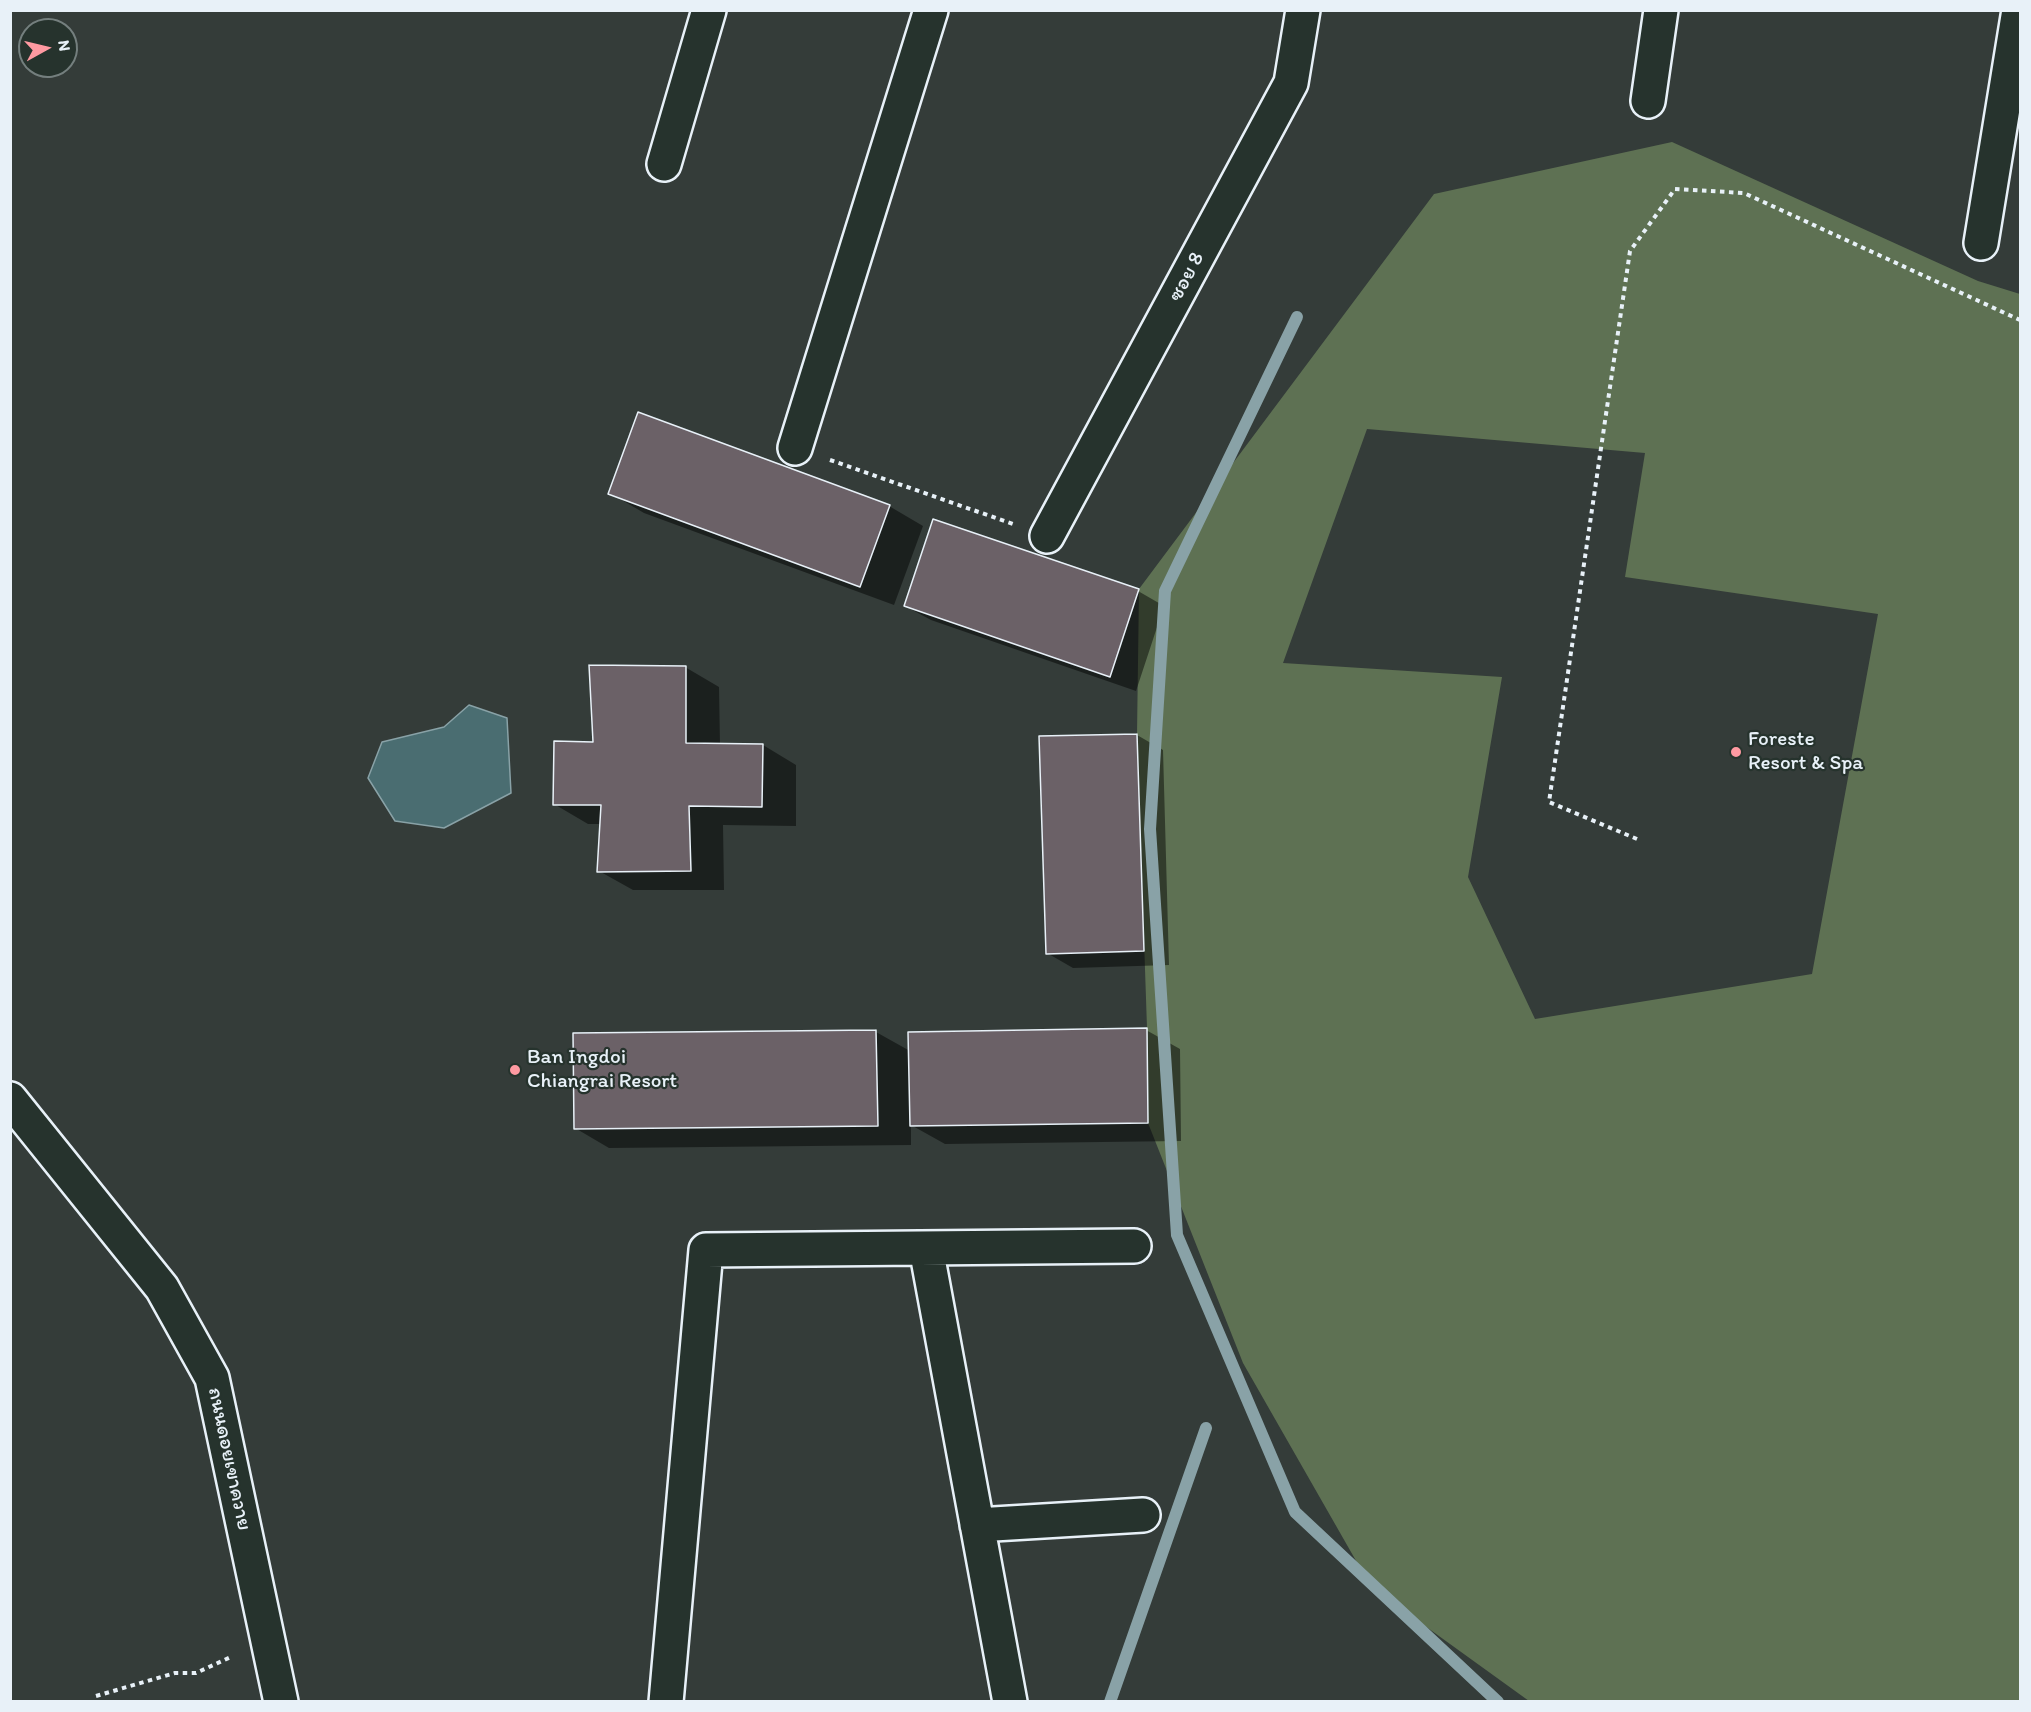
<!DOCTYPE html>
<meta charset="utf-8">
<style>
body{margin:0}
#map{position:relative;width:2031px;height:1712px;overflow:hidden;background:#343c39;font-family:Itim,sans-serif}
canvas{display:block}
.frame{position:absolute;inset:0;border:12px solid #e8f1f8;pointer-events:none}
.north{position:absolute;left:18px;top:18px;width:60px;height:60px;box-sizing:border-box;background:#26332d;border:2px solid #747f7e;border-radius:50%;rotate:82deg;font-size:16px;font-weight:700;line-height:24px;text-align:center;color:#e8f1f8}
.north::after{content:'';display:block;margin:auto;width:21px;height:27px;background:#ff9aa2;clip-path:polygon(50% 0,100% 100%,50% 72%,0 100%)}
</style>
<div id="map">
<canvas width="2031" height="1712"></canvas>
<div class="frame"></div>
<div class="north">N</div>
</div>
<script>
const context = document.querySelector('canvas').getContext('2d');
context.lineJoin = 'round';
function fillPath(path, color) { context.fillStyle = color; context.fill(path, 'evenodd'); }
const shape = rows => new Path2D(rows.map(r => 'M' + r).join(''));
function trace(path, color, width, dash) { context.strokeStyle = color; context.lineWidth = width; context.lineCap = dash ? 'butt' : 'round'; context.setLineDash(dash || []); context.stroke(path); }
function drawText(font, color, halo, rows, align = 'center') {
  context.font = font + ' Itim,"Playpen Sans Thai",sans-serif'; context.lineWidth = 4.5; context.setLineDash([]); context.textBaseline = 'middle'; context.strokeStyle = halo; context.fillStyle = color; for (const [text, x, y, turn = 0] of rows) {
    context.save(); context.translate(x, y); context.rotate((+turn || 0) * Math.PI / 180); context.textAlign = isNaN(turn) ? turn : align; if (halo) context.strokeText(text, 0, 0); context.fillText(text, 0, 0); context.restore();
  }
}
fillPath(shape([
 [1672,142,1978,281,2020,294,2020,1701,1529,1701,1371,1587,1243,1363,1148,1123,1147,1028,1137,734,1139,589,1434,194],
 [1367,429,1645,453,1625,577,1878,614,1812,974,1535,1019,1468,877,1502,677,1283,663]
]), '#5e7153');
const water = shape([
 [469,705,507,718,511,793,444,828,395,821,368,778,382,742,444,727,469,705]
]);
fillPath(water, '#4a6d71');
trace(water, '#89a2a7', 1.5);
fillPath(shape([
 [610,493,889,506,923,526,894,605,644,513],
 [1138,591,1164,606,1136,691,931,620,905,606],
 [685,667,719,687,720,745,763,745,796,765,796,826,723,825,724,890,633,890,599,871,601,824,588,824,554,804,595,743],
 [1137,735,1163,750,1169,965,1073,968,1047,953],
 [1146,1030,1180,1049,1181,1141,945,1144,911,1125,911,1145,609,1148,575,1128,876,1032,910,1051]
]), '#0007');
trace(shape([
 [1297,317,1165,591,1150,829,1177,1235,1295,1512,1498,1702],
 [1110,1702,1206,1428]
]), '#89a2a7', 12);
const building = shape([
 [638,412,890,505,860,587,608,494,638,412],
 [933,519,1139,589,1110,677,904,606,933,519],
 [589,665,686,666,686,743,763,744,762,807,689,806,691,871,597,872,601,805,553,805,554,741,593,742,589,665],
 [1137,734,1144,951,1046,954,1039,736,1137,734],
 [1147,1028,1148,1123,910,1126,908,1032,1147,1028],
 [876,1030,878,1126,574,1129,573,1033,876,1030]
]);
fillPath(building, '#6b6167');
trace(building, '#e8f1f8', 1.5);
const minor = shape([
 [1648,101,1661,10],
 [664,164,709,10],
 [1981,243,2019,10],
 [795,448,931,10],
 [1047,536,1291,83,1303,10],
 [10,1099,162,1288,212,1378,281,1702],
 [926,1248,1010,1702],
 [977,1525,1143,1515],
 [666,1702,706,1250,1134,1246]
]);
trace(minor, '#e8f1f8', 38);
trace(shape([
 [830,460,1013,524],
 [1637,839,1549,802,1630,251,1675,189,1744,193,2020,320],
 [96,1696,175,1673,196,1673,233,1656]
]), '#e8f1f8', 4, [4.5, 4.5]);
trace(minor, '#26332d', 33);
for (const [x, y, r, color] of [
 [1736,752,6,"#ff9aa2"],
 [515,1070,6,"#ff9aa2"]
]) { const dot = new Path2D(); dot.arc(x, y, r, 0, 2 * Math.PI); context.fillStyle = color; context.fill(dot); trace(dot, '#26332d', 2); }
drawText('21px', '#e8f1f8', '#26332d', [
 ["ซอย 8",1187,277,-62],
 ["ถนนดอยเขาควาย",229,1459,78]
]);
drawText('21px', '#e8f1f8', '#26332d', [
 ["Foreste",1748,740],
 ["Resort & Spa",1748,764],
 ["Ban Ingdoi",527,1058],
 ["Chiangrai Resort",527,1082]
], 'left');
</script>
